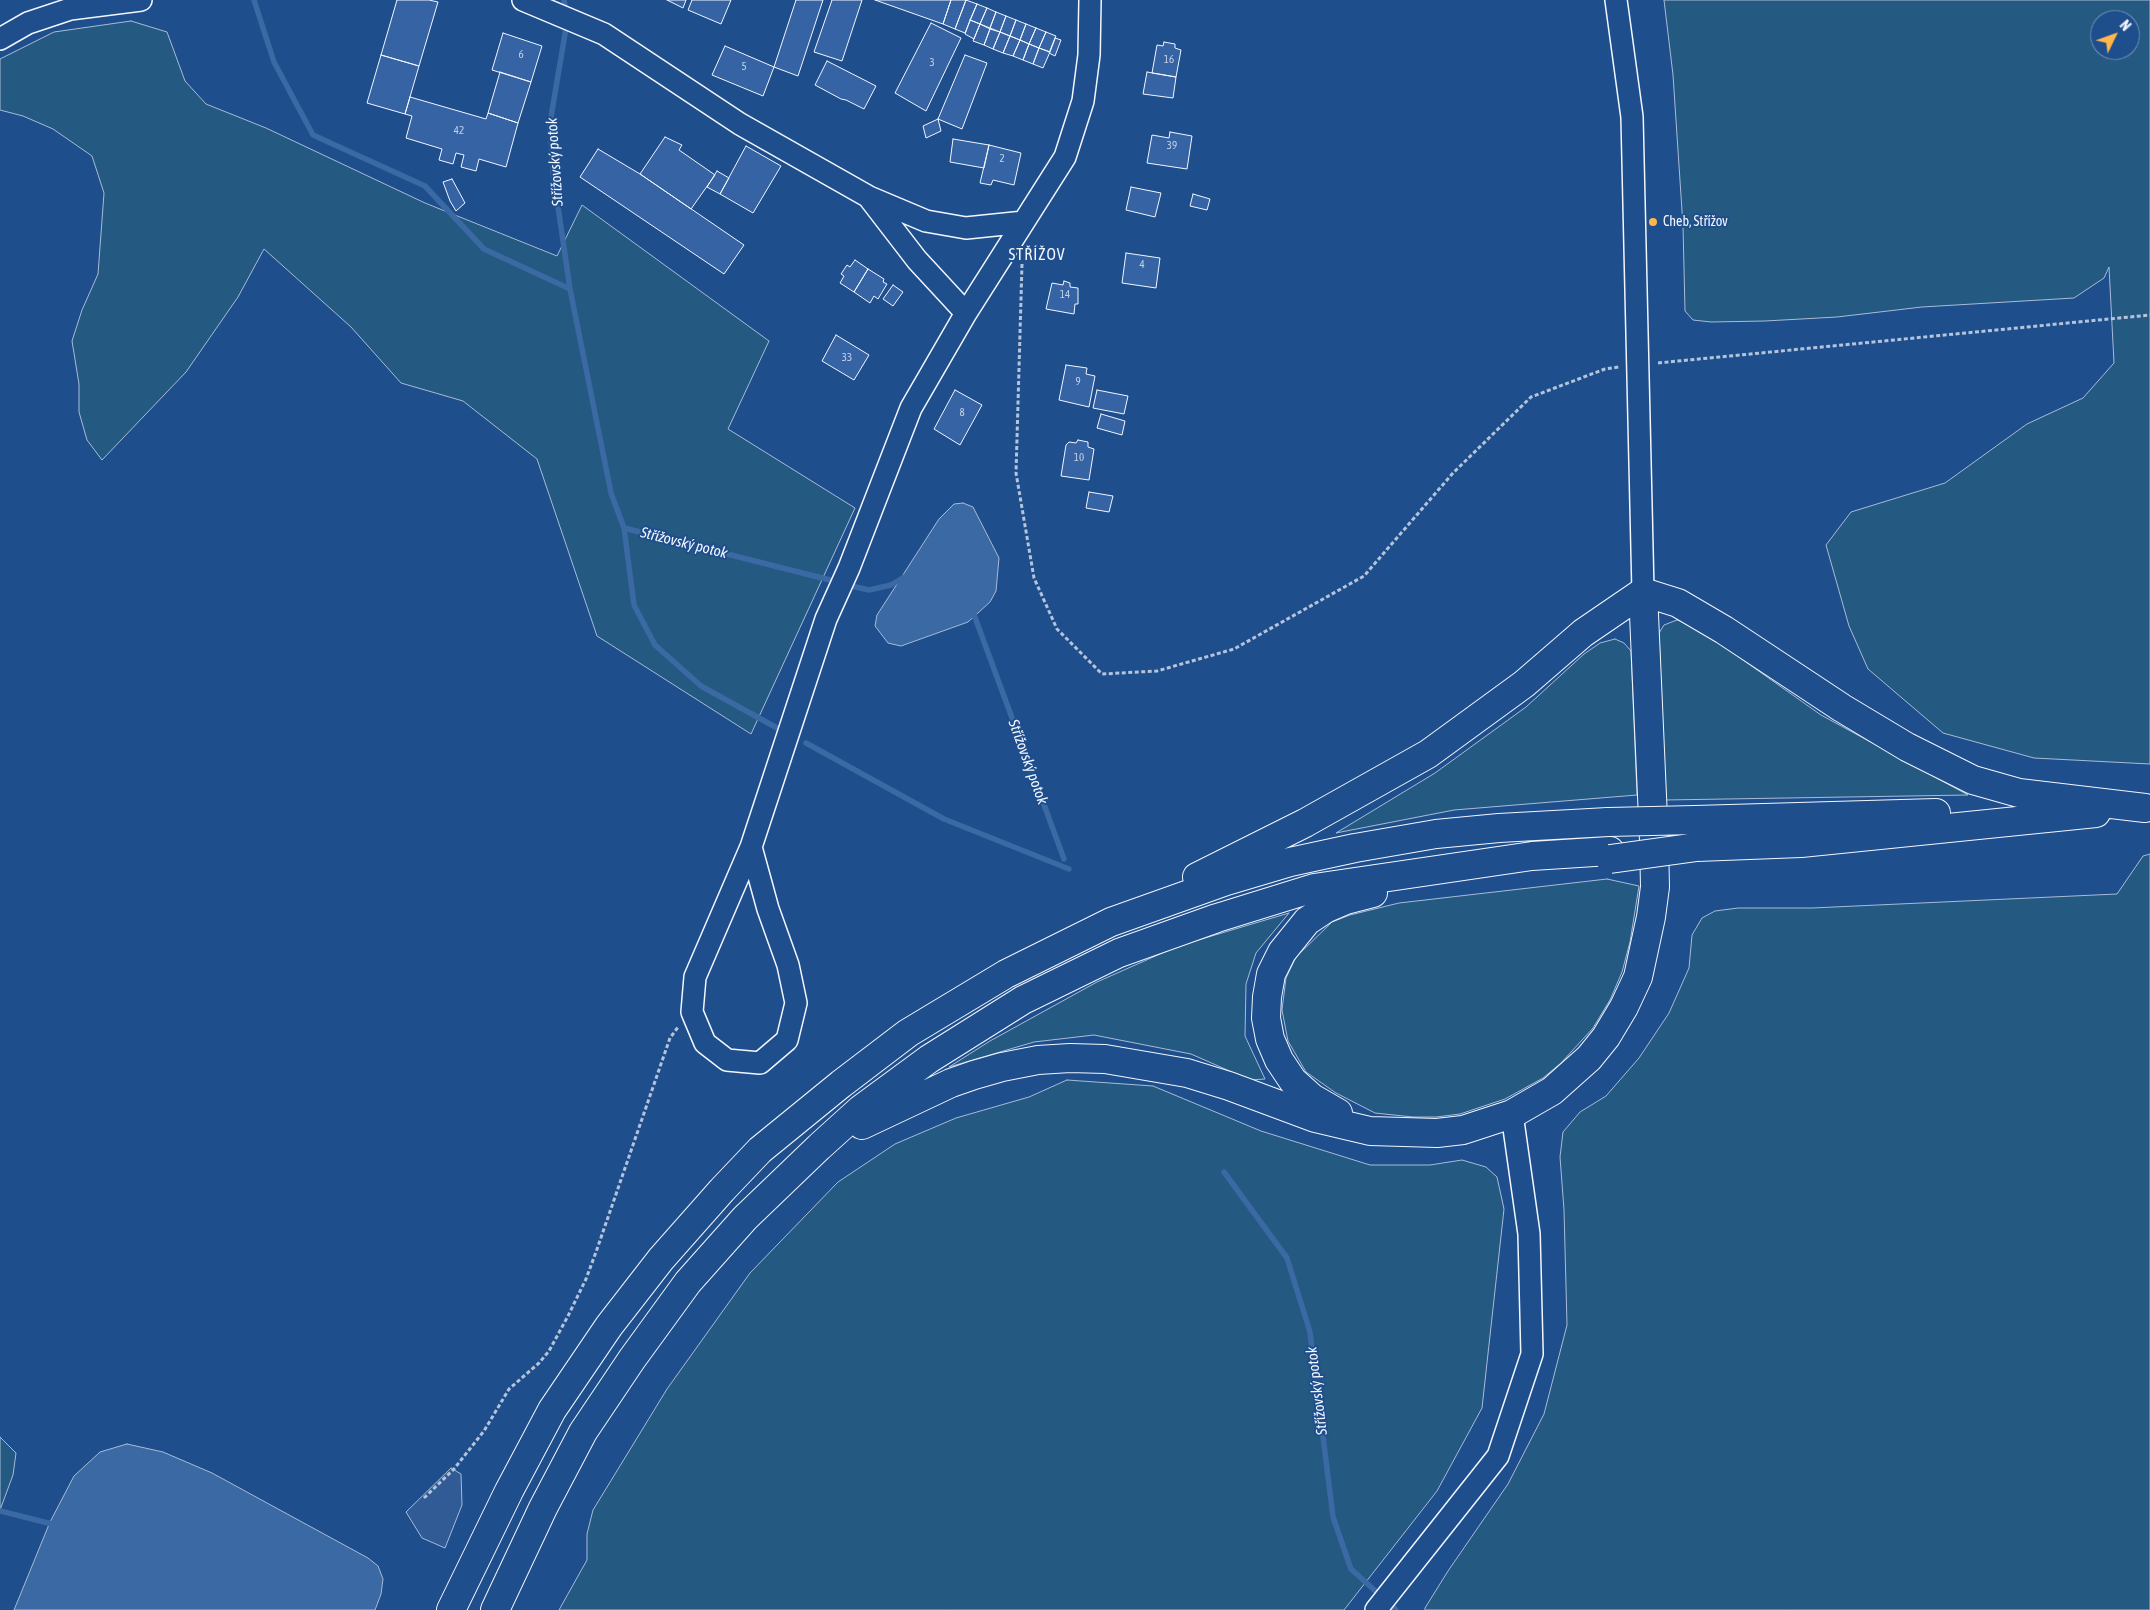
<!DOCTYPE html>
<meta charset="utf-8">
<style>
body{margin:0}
#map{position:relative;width:2150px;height:1610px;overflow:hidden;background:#1f4e8c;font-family:"Asap Condensed",sans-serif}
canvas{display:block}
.north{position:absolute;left:2090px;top:10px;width:50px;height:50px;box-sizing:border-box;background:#1f4e8c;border:1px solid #7391ba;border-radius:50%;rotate:48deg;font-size:14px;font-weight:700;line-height:20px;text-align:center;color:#f2f6ff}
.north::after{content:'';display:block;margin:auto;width:18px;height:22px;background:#ffb74d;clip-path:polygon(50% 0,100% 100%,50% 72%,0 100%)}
</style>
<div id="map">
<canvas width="2150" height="1610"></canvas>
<div class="north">N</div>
</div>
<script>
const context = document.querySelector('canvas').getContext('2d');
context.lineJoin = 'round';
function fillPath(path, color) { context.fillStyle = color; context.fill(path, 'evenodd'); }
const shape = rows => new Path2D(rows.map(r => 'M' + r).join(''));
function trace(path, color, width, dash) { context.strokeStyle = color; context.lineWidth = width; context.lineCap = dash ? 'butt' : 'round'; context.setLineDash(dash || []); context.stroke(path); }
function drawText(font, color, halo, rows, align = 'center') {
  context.font = font + ' "Asap Condensed",sans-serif'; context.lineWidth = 4; context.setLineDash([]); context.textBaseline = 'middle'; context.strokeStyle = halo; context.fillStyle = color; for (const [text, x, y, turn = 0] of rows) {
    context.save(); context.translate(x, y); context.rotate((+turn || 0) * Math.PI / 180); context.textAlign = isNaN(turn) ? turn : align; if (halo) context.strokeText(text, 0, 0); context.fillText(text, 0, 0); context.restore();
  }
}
const green = shape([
 [1664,0,2150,0,2150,764,2034,758,1943,733,1868,669,1849,626,1826,545,1851,512,1945,483,2027,424,2083,398,2114,363,2109,267,2104,278,2074,298,1922,307,1837,317,1765,321,1711,322,1693,320,1685,311,1683,226,1673,75,1664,0],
 [2100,20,2130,20,2130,50,2100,50,2100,20],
 [131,21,167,32,185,81,206,104,266,128,425,203,557,256,582,205,769,341,728,429,855,508,751,734,597,636,537,459,463,401,401,383,351,327,264,249,238,297,186,372,102,460,87,440,79,412,79,384,72,341,82,310,98,274,104,193,92,156,53,129,23,116,0,110,0,59,54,32,131,21],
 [1677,620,1692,624,1821,715,1968,795,1665,800,1659,633,1664,625,1677,620],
 [1615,639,1624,643,1631,651,1637,795,1454,810,1336,833,1435,773,1526,707,1584,654,1600,643,1615,639],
 [2150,854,2150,1610,1425,1610,1425,1608,1448,1571,1508,1484,1544,1414,1567,1325,1564,1210,1560,1157,1563,1132,1580,1112,1606,1096,1639,1058,1669,1013,1689,968,1692,935,1702,918,1715,911,1738,908,1812,908,2117,894,2143,856,2150,854],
 [1607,879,1639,886,1630,942,1622,972,1610,1000,1593,1028,1561,1063,1543,1078,1505,1099,1460,1114,1436,1117,1413,1117,1375,1113,1336,1093,1306,1072,1288,1041,1282,1010,1286,978,1296,957,1332,922,1350,915,1399,903,1607,879],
 [1289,913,1256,953,1246,984,1245,1036,1265,1079,1250,1080,1191,1054,1094,1035,1034,1042,949,1067,990,1041,1097,982,1178,946,1289,913],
 [1067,1080,1153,1086,1261,1131,1370,1165,1430,1165,1462,1160,1486,1167,1497,1177,1504,1209,1482,1408,1437,1491,1344,1610,559,1610,587,1560,587,1534,593,1510,667,1389,750,1273,838,1182,895,1144,956,1118,1029,1097,1067,1080],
 [0,1437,16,1453,13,1475,0,1510,0,1437]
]);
fillPath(green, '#245a82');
trace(green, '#a8bbd7', 1);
const parking = shape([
 [451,1468,461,1474,462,1505,445,1548,422,1538,406,1512,451,1468]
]);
fillPath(parking, '#305b95');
trace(parking, '#a8bbd7', 1);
const water = shape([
 [963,503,973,507,999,558,996,591,990,602,968,622,901,646,888,643,875,626,877,615,939,519,954,504,963,503],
 [127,1444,163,1452,212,1473,368,1558,378,1566,383,1579,381,1594,375,1610,14,1610,50,1522,74,1476,100,1452,127,1444]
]);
fillPath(water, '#3b69a3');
trace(water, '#a8bbd7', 1);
trace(shape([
 [254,0,274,62,313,135,425,186,484,249,570,289],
 [564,0,566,13],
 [567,22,550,123,553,172,570,289,611,493,624,528,838,582],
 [624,528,634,605,655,645,701,686,779,729],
 [847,585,869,590,891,585,906,576],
 [973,612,1064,859],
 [806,743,944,819,1069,869],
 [1224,1172,1287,1258,1310,1332,1333,1517,1351,1569,1381,1596],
 [0,1511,56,1525],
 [1388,1602,1396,1610]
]), '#3b69a3', 5.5);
const building = shape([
 [397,0,429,0,438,2,419,66,381,55,397,0],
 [667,0,686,0,683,8,667,0],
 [692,0,731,0,721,24,688,10,692,0],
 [796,0,823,0,798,76,774,67,796,0],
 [832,0,862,0,842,61,814,52,832,0],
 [875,0,951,0,943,24,875,0],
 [951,0,966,0,955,29,943,24,951,0],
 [966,0,977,4,965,33,955,29,966,0],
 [977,4,987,8,980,24,970,20,977,4],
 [987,8,996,12,990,28,980,24,987,8],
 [996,12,1006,16,1000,32,990,28,996,12],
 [1006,16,1016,20,1010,36,1000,32,1006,16],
 [970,20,980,24,974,39,965,34,970,20],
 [1016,20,1026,24,1020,40,1010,36,1016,20],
 [931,23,961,38,926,111,895,93,931,23],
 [980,24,990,29,984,45,973,41,980,24],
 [1026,24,1036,28,1029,44,1020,40,1026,24],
 [1036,28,1046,32,1039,48,1029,44,1036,28],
 [990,29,1000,32,993,49,984,45,990,29],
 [1000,32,1010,36,1003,53,993,49,1000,32],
 [1046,32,1056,36,1050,52,1039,48,1046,32],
 [503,33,542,46,531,82,492,70,503,33],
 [1010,36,1020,40,1013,56,1003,53,1010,36],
 [1055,38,1061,40,1055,56,1049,53,1055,38],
 [1020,40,1029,44,1023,60,1013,56,1020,40],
 [1164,42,1175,44,1175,48,1181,50,1176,77,1152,73,1157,45,1163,46,1164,42],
 [1029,44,1039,48,1033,64,1023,60,1029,44],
 [725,46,774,67,763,96,712,75,725,46],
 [1039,48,1050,52,1043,68,1033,64,1039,48],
 [381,55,419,66,405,114,367,103,381,55],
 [965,55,987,63,962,129,938,119,965,55],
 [827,61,876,86,864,109,846,100,841,99,815,85,827,61],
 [500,72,531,82,518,123,488,113,500,72],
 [1147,72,1176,77,1173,98,1143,94,1147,72],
 [410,97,486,119,488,113,518,123,506,167,479,159,476,171,461,167,464,155,456,153,453,164,439,160,442,149,406,138,412,116,405,114,410,97],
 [938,119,941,131,926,138,923,126,938,119],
 [1170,132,1192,136,1187,169,1147,163,1152,135,1169,138,1170,132],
 [665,137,682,145,679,150,715,175,691,209,640,174,665,137],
 [953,139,989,145,984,168,950,162,953,139],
 [989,145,1021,153,1014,185,993,180,991,185,980,183,989,145],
 [746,146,781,166,753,213,720,194,746,146],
 [598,149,640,174,744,245,724,274,580,177,598,149],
 [717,171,729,178,720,194,707,187,717,171],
 [452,179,465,203,456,211,450,201,443,182,452,179],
 [1131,187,1161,193,1155,217,1126,210,1131,187],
 [1193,194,1210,199,1207,210,1190,206,1193,194],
 [1126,253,1160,258,1156,288,1122,283,1126,253],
 [855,260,868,269,854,292,840,283,844,276,841,274,847,265,850,267,855,260],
 [868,269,884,279,883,282,887,284,878,299,874,296,870,303,854,292,868,269],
 [1064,281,1070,283,1070,287,1078,288,1078,304,1075,304,1074,314,1046,309,1052,283,1063,285,1064,281],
 [893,285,903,292,893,306,883,299,893,285],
 [836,335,869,355,854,380,822,361,836,335],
 [1066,365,1087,368,1086,374,1095,376,1089,407,1059,400,1066,365],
 [955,390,982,405,960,445,934,429,955,390],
 [1097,390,1128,396,1124,414,1093,408,1097,390],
 [1101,414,1125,421,1122,435,1097,428,1101,414],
 [1078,440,1088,442,1088,447,1094,449,1089,480,1061,476,1066,445,1069,442,1076,443,1078,440],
 [1089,492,1113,496,1109,512,1086,508,1089,492]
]);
fillPath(building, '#3563a3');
trace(building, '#f2f6ff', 1);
const minor = shape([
 [523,0,604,34,740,124,869,197,926,221,966,228,1024,222],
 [1616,0,1632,117,1643,592],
 [0,39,28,23,70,9,141,0],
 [870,199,917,260,966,313],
 [751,847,768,909,788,965,796,1003,787,1040,760,1063,727,1060,705,1043,692,1012,695,977,751,847,826,619,849,568,911,408,966,313,1065,157,1083,101,1089,55,1090,0],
 [1376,1610,1498,1456,1532,1354,1529,1234,1512,1114]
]);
const highway = shape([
 [1643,592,1678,603,1724,630,1842,708,1907,747,1973,780,2019,793,2145,808],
 [1695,820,1936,813],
 [1697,847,1801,843,2096,813],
 [1197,877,1305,823,1428,754,1524,684,1583,633,1643,592],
 [1338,1113,1312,1098,1293,1081,1279,1060,1270,1039,1266,1018,1267,997,1271,974,1282,952,1307,921,1325,909,1346,900,1373,893],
 [862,1125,951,1083,974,1075,1002,1067,1038,1060,1070,1058,1105,1059,1187,1073,1229,1086,1315,1118,1370,1131,1437,1133,1463,1130,1512,1114,1552,1091,1589,1058,1606,1037,1624,1007,1638,977,1651,917,1655,887,1654,841,1643,592],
 [451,1610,509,1491,552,1410,609,1326,661,1259,722,1190,760,1150,841,1084,908,1033,1006,974,1111,922,1226,881,1290,862,1355,848,1436,834,1499,828,1608,822],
 [495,1610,543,1508,583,1432,632,1359,688,1282,745,1218,819,1147,861,1109,929,1059,1023,1000,1119,953,1217,918,1314,888,1532,856,1610,851]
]);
trace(minor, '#f2f6ff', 24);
trace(highway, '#f2f6ff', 30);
trace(shape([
 [1022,264,1016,473,1034,578,1057,629,1102,674,1157,671,1234,649,1364,576,1453,473,1531,397,1605,369,1619,367],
 [1658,363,2150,315],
 [424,1498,454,1469,484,1431,509,1389,539,1363,549,1351,568,1316,586,1279,596,1252,670,1038,678,1027]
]), '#b3c4dc', 3, [4, 2.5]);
trace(minor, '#1f4e8c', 21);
trace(highway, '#1f4e8c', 28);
const highwayBridge = shape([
 [1608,822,1695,820],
 [1610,859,1697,847]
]);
trace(highwayBridge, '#f2f6ff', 30, []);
trace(highwayBridge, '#1f4e8c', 28);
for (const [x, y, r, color] of [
 [1653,222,5,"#ffb74d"]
]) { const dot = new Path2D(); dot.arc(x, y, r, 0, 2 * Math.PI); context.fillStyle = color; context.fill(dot); trace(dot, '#1f4e8c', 2); }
drawText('11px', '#c3d1e8', null, [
 ["6",521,55],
 ["16",1169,60],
 ["3",932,63],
 ["5",744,67],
 ["42",459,131],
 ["39",1172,146],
 ["2",1002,159],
 ["4",1142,265],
 ["14",1065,295],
 ["33",847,358],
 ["9",1078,382],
 ["8",962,413],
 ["10",1079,458]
]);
drawText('14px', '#f2f6ff', '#1f4e8c', [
 ["Cheb, Střížov",1663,222]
], 'left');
drawText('italic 15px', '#f2f6ff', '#1f4e8c', [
 ["Střížovský potok",555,162,-94],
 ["Střížovský potok",684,543,14],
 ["Střížovský potok",1028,762,70],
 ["Střížovský potok",1317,1391,-97]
]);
context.letterSpacing = '1px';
drawText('16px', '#f2f6ff', '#1f4e8c', [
 ["STŘÍŽOV",1037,255]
]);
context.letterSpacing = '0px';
</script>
